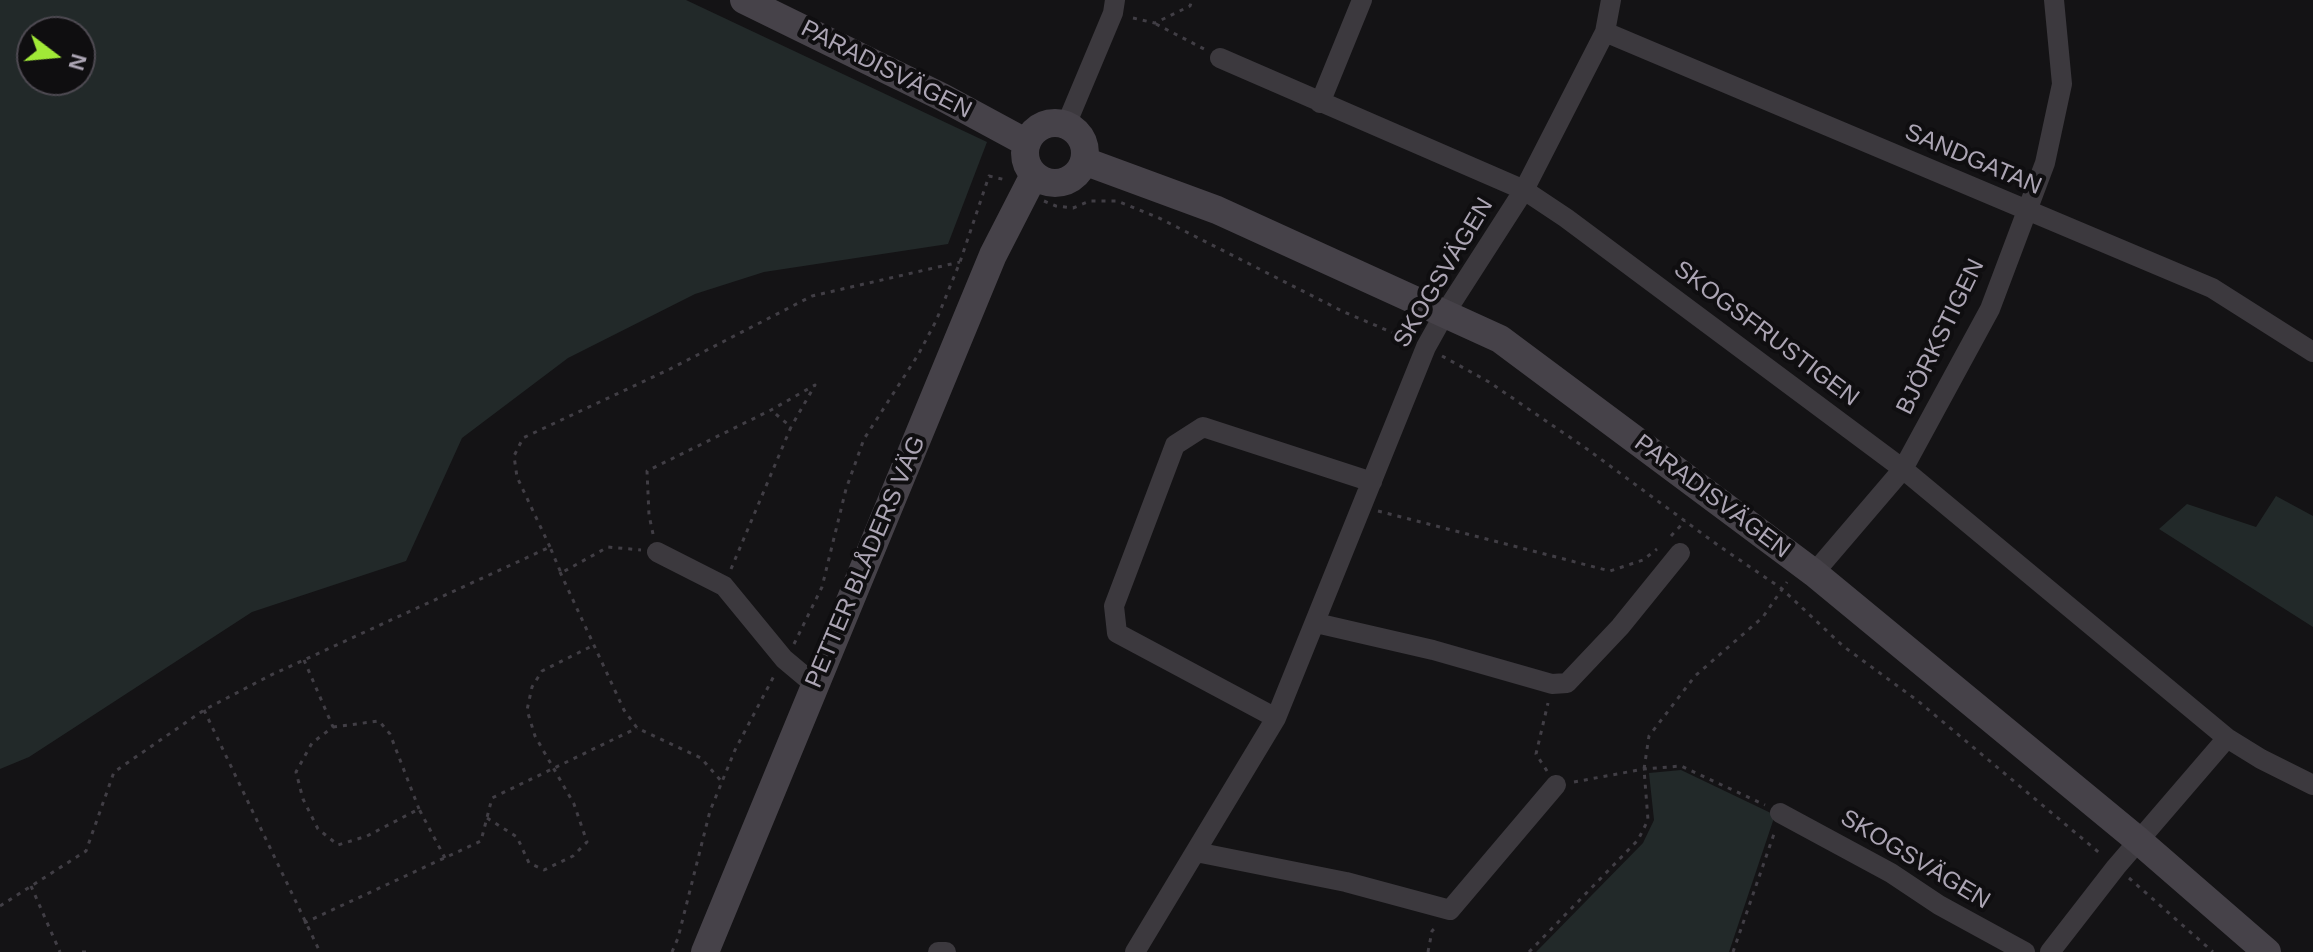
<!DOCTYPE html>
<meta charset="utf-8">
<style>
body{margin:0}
#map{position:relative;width:2313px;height:952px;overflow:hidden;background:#141315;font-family:Arial,sans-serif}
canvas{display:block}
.north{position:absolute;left:16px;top:16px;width:80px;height:80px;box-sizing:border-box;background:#0f0e10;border:2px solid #4e4a52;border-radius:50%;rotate:106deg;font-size:22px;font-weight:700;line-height:32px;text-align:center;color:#aca5b4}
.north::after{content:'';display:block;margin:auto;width:28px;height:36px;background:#a1e937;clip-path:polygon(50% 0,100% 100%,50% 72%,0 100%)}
</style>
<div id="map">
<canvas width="2313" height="952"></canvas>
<div class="north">N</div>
</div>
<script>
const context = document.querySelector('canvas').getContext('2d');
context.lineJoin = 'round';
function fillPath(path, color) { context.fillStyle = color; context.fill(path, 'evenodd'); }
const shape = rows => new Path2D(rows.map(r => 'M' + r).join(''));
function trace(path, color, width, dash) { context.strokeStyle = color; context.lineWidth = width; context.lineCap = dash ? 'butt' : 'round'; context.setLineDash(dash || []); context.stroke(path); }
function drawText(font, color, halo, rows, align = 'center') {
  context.font = font + ' Arial,sans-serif'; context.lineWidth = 8; context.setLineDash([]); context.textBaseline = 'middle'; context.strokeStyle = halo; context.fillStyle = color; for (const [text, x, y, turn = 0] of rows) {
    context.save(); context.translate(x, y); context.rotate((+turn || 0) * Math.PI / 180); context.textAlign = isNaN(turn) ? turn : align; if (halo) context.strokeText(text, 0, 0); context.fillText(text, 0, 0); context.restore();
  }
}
fillPath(shape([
 [0,0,686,0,987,142,948,244,764,272,695,294,568,358,462,438,406,561,252,612,29,757,0,769],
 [32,32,80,32,80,80,32,80],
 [2276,496,2313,516,2313,627,2159,529,2187,504,2256,527],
 [1681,770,1775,815,1729,952,1536,952,1643,843,1654,820,1649,773]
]), '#222929');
trace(shape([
 [1133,18,1155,23,1190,6,1192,0],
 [1156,24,1206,50],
 [1044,201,1056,206,1073,208,1090,201,1117,201,1157,217,1344,312,1410,340],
 [1442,356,1489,382,1587,449,1719,546,1781,588,1843,646,1918,701,2102,855],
 [1378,511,1610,571,1643,560,1657,549],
 [653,534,649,515,647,471,771,410,815,385,791,427],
 [1671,536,1685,521],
 [550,547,517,477,514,456,523,438,670,369,812,296,960,262],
 [731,569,791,427,771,410],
 [560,572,624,710,637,728,701,758,722,782],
 [794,644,822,587,846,489,864,439,918,355,936,321,960,262,989,176,1006,180],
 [304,660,333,727,312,743,296,772,303,799,318,829,338,845,367,836,419,809,445,858],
 [204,710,320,952],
 [333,727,379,721,390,734,419,809],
 [1547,771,1536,754,1548,703],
 [1574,782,1644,769,1681,766,1765,805],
 [487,818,517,837,529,863,544,870,573,856,587,842,574,804,535,736,527,710,532,687,542,671,594,645],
 [2129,878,2213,952],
 [31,886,60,952],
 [0,906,86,851,114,772,204,710,269,676,550,547,561,573,608,547,641,550],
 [304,923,481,841,492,798,637,728],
 [82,952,89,952],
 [672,952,678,938,710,811,735,750,775,674],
 [1428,952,1432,931,1437,926],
 [1529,952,1638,840,1648,820,1644,769,1649,736,1695,676,1763,617,1787,582],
 [1733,952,1775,831]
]), '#413e45', 3, [4, 6]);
trace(shape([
 [1605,32,2212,288,2313,352],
 [1220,58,1524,190,1566,218,1903,469,2227,738,2261,759,2313,785],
 [1320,103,1362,0],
 [1066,125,1113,13,1115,0],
 [657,552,724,586,784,659,815,685],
 [1814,573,1903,469,1990,309,2045,163,2062,84,2054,0],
 [1316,623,1433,650,1552,684,1567,683,1620,627,1680,553],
 [1276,718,1117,633,1114,606,1175,445,1203,427,1372,482],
 [1780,813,1891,873,1939,905,2025,952],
 [1196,852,1346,882,1450,910,1556,785],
 [938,952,946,952],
 [1135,952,1276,718,1426,347,1445,313,1524,190,1605,32,1611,0],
 [2050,952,2116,867,2227,738]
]), '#3c393e', 20);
trace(shape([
 [744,0,942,97,1027,143],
 '1025 153a30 30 0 1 1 60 0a30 30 0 1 1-60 0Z',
 [1084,161,1217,210,1500,339,1814,573,2139,841,2267,952],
 [705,952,993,255,1034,175]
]), '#464249', 28);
drawText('24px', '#aca5b4', '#0f0e10', [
 ["PARADISVÄGEN",886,70,27],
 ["SANDGATAN",1973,160,23],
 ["SKOGSVÄGEN",1444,273,-59],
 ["SKOGSFRUSTIGEN",1766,334,37],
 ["BJÖRKSTIGEN",1941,337,-64],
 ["PARADISVÄGEN",1712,497,37],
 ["PETTER BLÅDERS VÄG",866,562,-67],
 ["SKOGSVÄGEN",1915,860,31]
]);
</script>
